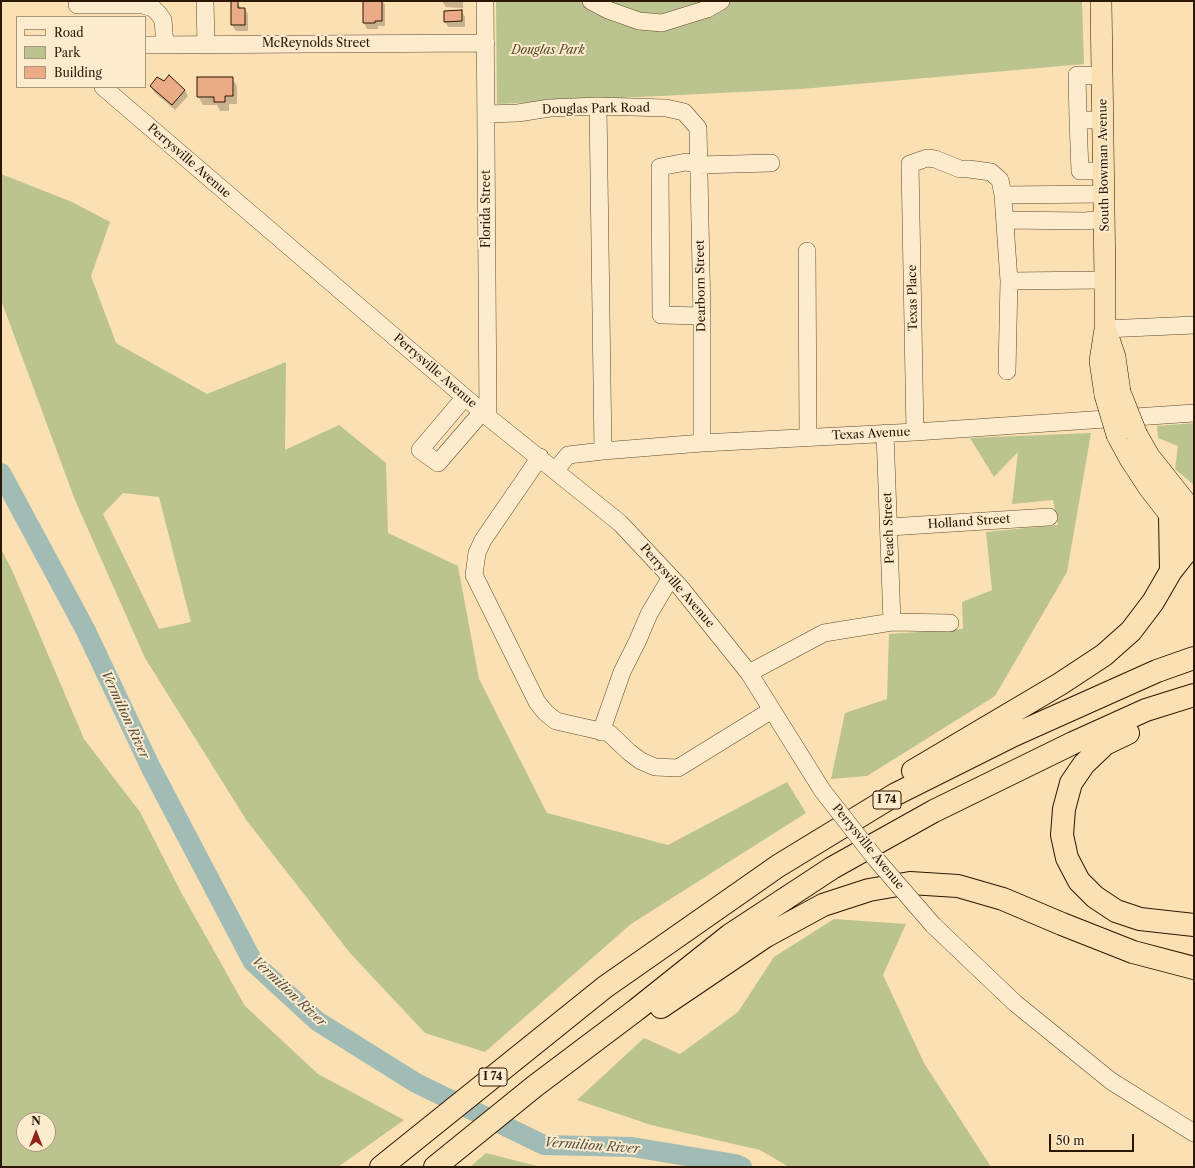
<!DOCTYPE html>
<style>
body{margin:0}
#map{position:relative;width:1195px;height:1168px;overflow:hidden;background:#fae0b2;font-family:"Libre Caslon Text",serif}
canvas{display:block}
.frame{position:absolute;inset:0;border:2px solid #2c1702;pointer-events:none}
.legend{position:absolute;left:16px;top:16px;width:130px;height:72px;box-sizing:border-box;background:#fcebcd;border:1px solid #a9967c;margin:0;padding:5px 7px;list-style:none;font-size:12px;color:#2c1702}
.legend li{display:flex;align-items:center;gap:8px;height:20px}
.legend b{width:20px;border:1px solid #a9967c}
.north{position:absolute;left:16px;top:1112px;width:40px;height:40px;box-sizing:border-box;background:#fcebcd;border:1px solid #a9967c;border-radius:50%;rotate:0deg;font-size:11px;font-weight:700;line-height:16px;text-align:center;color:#2c1702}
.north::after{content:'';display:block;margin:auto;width:14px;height:18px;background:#8f2418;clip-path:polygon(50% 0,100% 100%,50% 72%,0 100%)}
.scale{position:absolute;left:1049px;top:1134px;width:85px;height:18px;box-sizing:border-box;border:2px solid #2c1702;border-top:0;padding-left:5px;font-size:12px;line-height:14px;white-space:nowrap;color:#2c1702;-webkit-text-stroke:3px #fcebcd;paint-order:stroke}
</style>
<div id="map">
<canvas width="1195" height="1168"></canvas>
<div class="frame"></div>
<ul class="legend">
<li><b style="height:5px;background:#fae0b2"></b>Road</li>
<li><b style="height:11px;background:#bbc38f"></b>Park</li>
<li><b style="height:11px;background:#ecab87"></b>Building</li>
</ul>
<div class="north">N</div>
<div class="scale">50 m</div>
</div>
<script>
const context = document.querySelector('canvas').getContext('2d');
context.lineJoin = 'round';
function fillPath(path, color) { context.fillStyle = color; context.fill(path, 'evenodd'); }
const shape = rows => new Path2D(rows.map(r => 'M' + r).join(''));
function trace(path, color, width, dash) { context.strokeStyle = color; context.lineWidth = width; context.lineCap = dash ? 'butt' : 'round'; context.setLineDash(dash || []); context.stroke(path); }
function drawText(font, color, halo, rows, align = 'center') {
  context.font = font + ' "Libre Caslon Text",serif'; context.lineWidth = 4; context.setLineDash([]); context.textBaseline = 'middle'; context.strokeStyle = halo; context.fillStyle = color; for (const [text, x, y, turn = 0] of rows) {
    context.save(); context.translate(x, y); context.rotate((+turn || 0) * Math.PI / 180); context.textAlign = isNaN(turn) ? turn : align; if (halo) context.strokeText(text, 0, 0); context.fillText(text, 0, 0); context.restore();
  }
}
fillPath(shape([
 [496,1,1082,1,1084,64,801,89,497,104],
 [1,174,72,202,110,222,91,276,116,343,207,394,286,362,285,450,339,425,386,463,388,533,458,566,479,679,547,813,668,845,787,782,806,813,631,924,485,1052,425,1033,350,953,247,821,145,658,75,500,1,300],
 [123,493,159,497,191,622,159,629,103,514],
 [1194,423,1194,485,1175,469,1178,446,1158,438,1157,426],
 [1091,433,1067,572,995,696,867,776,831,779,845,713,887,699,889,634,963,629,962,602,992,590,986,532,1058,525,1053,500,1012,504,1018,452,994,477,970,438],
 [1,549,12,570,84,739,140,812,182,894,245,1006,318,1074,404,1120,338,1167,1,1167],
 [24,1120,48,1120,48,1144,24,1144],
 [834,919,906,924,883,975,924,1063,991,1167,789,1167,760,1150,651,1125,577,1100,644,1038,680,1054,738,1012,774,957],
 [486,1153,541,1167,470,1167]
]), '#bbc38f');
fillPath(shape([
 [364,1,382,1,385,5,385,26,378,26,378,29,367,29,364,23],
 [442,1,463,1,463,8,446,7],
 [232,2,238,2,241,9,245,9,248,14,248,31,236,31,232,25],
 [461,11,465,17,465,27,448,27,445,22],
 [232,78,237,86,237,104,229,104,229,111,220,111,217,105,203,105,198,96],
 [151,86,185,90,188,96,175,110,154,92]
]), '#0003');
trace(shape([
 [1,473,85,629,151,768,253,962,317,1021,416,1083,544,1145,632,1147,735,1164,742,1167]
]), '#a1bbb5', 20);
const building = shape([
 [231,1,238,1,238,8,245,8,245,25,231,25,231,1],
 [363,1,382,1,382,21,375,21,375,23,363,23,363,1],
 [462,10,462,21,444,22,444,11,462,10],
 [169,75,185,90,172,105,150,86,157,77,164,81,169,75],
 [197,77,233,77,233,96,225,96,225,102,214,102,214,97,197,97,197,77]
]);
fillPath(building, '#ecab87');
trace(building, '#2c1702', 1);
const minor = shape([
 [205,1,206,45],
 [485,1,488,417],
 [591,1,608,10,639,21,662,23,707,9,721,1],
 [77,5,143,5,153,8,158,13,163,20,165,45],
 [145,45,486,43],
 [103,87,488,417,620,523,680,587,749,673,822,790],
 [598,106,603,451],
 [487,114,518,113,550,108,598,106,666,108,684,112,698,128,702,316,702,443],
 [1078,120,1077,75,1102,76],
 [1103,120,1078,120,1080,171,1104,171],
 [1003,195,1105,194],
 [1005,220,1085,221,1105,219],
 [807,251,808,438],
 [1009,281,1105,280],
 [702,316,661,315,660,167,686,162,699,165,771,163],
 [1105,329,1194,325],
 [465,397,420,450,438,463,482,412],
 [915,432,910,164,927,158,935,159,960,169,969,169,991,172,1000,180,1003,195,1009,281,1007,371],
 [885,433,892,622],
 [540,457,483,540,477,553,474,575,537,702,546,713,556,721,609,733,629,752,641,761,655,767,678,768,772,710],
 [556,470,568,455,603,451,702,443,915,432,1194,413],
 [889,527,1049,517],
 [749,673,824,633,892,622,950,623],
 [601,732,622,672,638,640,649,614,671,577],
 [933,925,1015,1003,1111,1081,1194,1133]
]);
const major = shape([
 [1101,1,1105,280,1105,329,1100,361,1105,395],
 [1107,333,1115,357,1120,392],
 [1117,435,1130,459,1149,488,1170,515,1194,537],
 [1137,435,1149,456,1194,513]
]);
const highway = shape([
 [1170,515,1171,571],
 [1128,733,1105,744,1084,764,1071,783,1064,809,1062,835,1067,858,1079,881,1095,897,1116,911,1140,919,1194,925],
 [913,771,1060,684,1104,655,1131,631,1153,602,1171,571,1194,542],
 [661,1007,766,936,823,905,869,890,910,883,958,886,1003,899,1062,924,1133,952,1194,968],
 [381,1167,605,987,778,866,896,794,1014,735,1157,671,1194,658],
 [435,1167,535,1086,636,1010,730,935,832,868,934,811,1073,743,1146,710,1194,695]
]);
trace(minor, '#60492e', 18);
trace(major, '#2c1702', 22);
trace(highway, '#2c1702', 24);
trace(minor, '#fcebcd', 17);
trace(major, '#fae0b2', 21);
trace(highway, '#fae0b2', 22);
const minorBridge = shape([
 [822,790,875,858,933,925]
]);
const majorBridge = shape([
 [1120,392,1137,435],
 [1105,395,1117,435]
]);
trace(minorBridge, '#60492e', 18, []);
trace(majorBridge, '#2c1702', 22, []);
trace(minorBridge, '#fcebcd', 17);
trace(majorBridge, '#fae0b2', 21);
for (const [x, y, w] of [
 [887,800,28],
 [493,1077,28]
]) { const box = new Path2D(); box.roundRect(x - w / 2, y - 9, w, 18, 3); context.fillStyle = '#fcebcd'; context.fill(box); trace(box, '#2c1702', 1); }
drawText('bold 11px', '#2c1702', null, [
 ["I 74",887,800],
 ["I 74",493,1077]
]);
drawText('12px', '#2c1702', '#fcebcd', [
 ["McReynolds Street",316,44],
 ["Douglas Park Road",596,109,-1],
 ["Perrysville Avenue",189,161,41],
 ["South Bowman Avenue",1104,165,-91],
 ["Florida Street",487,209,-90],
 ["Dearborn Street",701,286,-91],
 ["Texas Place",913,298,-91],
 ["Perrysville Avenue",435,371,41],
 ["Texas Avenue",871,434,-3],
 ["Holland Street",969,522,-4],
 ["Peach Street",889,528,-92],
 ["Perrysville Avenue",677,586,49],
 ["Perrysville Avenue",868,847,51]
]);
drawText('italic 12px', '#574b2c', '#fcebcd', [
 ["Douglas Park",548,51]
]);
drawText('italic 13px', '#555041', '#fcebcd', [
 ["Vermilion River",125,715,65],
 ["Vermilion River",289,992,43],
 ["Vermilion River",592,1146,4]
]);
</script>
